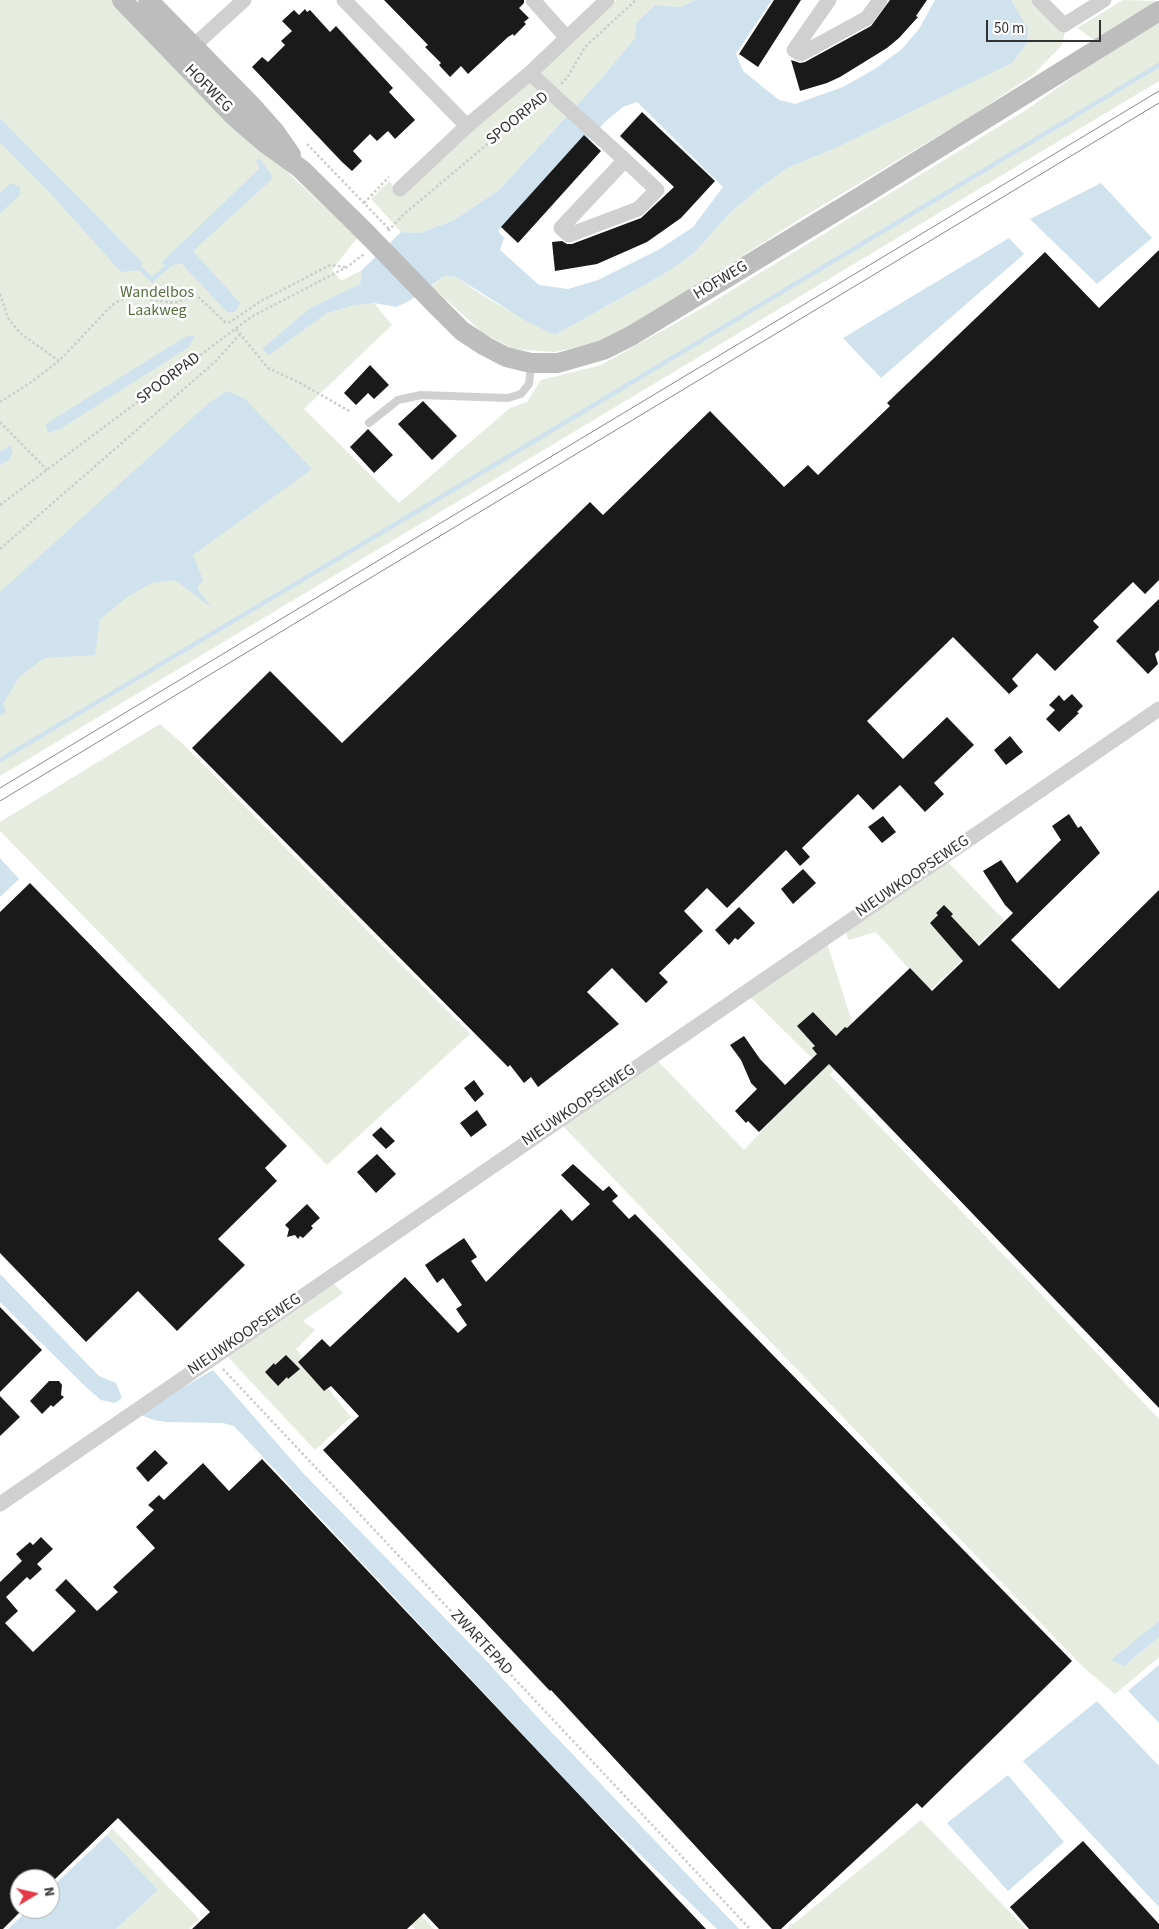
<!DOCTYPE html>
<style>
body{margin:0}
#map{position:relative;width:1159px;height:1929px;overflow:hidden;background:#fff;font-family:"Source Sans 3",sans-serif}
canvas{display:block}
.north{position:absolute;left:10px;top:1869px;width:50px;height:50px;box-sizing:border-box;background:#fff;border:1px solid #adadad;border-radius:50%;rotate:81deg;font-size:14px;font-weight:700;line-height:20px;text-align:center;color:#333}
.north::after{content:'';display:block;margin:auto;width:18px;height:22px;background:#e63946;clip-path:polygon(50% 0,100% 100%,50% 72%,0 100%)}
.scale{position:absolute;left:986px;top:20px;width:115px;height:22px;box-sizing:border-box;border:2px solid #333;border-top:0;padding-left:6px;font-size:15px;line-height:18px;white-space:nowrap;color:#333;-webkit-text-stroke:4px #fff;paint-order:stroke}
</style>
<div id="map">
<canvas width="1159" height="1929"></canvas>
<div class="north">N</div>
<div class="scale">50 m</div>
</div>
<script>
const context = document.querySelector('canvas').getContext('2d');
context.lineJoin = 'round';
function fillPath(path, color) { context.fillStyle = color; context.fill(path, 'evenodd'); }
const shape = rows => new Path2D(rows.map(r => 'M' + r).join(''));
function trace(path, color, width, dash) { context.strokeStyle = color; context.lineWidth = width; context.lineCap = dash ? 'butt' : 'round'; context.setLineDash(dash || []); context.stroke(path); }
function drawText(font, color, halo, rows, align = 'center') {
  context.font = font + ' "Source Sans 3",sans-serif'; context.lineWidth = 5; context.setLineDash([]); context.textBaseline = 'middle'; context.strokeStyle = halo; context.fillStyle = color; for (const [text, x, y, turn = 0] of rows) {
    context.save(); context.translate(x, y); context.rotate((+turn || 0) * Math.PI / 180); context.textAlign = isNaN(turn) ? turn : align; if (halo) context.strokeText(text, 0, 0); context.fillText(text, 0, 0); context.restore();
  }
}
fillPath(shape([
 [0,0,115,0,274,159,357,238,332,270,341,281,362,270,360,284,349,290,360,304,374,303,392,325,304,409,399,503,510,408,527,402,541,380,601,365,706,306,1026,110,1083,70,1159,22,1159,81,0,776],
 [617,0,696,0,681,7,655,5,636,23,635,38,600,80,499,190,454,220,420,233,401,232,371,199,389,181,401,194],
 [1011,0,1033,0,1065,31,1062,45,1033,75,973,115,803,217,634,325,595,343,555,352,513,349,482,332,431,286,444,276,456,277,485,297,555,335,669,271,695,252,729,214,761,187,789,167,831,150],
 [1123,0,1159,1,1094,40,1077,28],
 [160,724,183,744,470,1034,327,1165,0,831,0,822],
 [947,861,1004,920,929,991,876,932,849,940,845,931],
 [827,943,859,1044,830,1075,1019,1271,1159,1419,1159,1621,1112,1660,1129,1662,1159,1637,1159,1657,1115,1694,1083,1667,562,1125,657,1060,744,1150,821,1067,749,996],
 [334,1284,343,1293,303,1321,315,1330,296,1349,351,1417,315,1450,225,1354],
 [921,1820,1026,1929,787,1929],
 [112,1828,199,1919,189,1929,116,1929,158,1890,107,1835],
 [413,1907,434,1929,415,1929,405,1918,386,1929]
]), '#e6ecdf');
fillPath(shape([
 [696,0,772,0,736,54,743,71,779,100,795,104,843,87,875,69,902,49,919,29,935,0,1011,0,1028,29,1027,43,1012,63,831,150,789,167,761,187,729,214,695,252,669,271,555,335,528,322,456,277,444,276,409,301,396,307,374,303,354,305,327,313,269,355,262,349,309,309,360,284,362,270,401,232,420,233,454,220,499,190,600,80,635,38,636,23,655,5,681,7],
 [637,102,723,187,693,227,660,249,598,280,568,289,539,285,500,250,504,238,498,231,606,121,623,107],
 [0,118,142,262,139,270,121,272,52,195,0,142],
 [259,158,271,174,272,179,193,251,240,303,236,311,228,313,181,263,166,267,162,262,260,168,256,161],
 [11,183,20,187,20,195,0,213,0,193],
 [1101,183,1152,238,1097,284,1030,219],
 [1009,238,1024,254,881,378,843,338],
 [195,335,189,347,60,429,48,433,46,424,185,337],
 [227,391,245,399,312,469,193,555,203,580,197,588,212,608,175,580,152,583,127,597,100,619,95,655,44,658,19,677,3,704,6,712,0,716,0,592,209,403],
 [10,445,13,452,9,460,0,465,0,452],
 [0,858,19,879,0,897],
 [0,1274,99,1376,116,1383,122,1398,115,1403,101,1400,86,1387,0,1302],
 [213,1370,303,1473,482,1656,539,1719,739,1929,717,1929,588,1804,234,1426,223,1423,166,1422,154,1420,138,1414],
 [1159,1621,1159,1637,1129,1662,1124,1666,1111,1660],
 [1159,1665,1159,1723,1128,1691],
 [1097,1701,1159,1766,1159,1907,1023,1761],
 [1008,1775,1064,1842,1008,1891,947,1823],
 [107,1835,158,1890,116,1929,8,1929,29,1909,50,1909,50,1889]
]), '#cfe2ee');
trace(shape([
 [137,265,152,280,169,265],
 [0,760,446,494,1159,65]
]), '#cfe2ee', 4.5);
fillPath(shape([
 [384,0,524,0,524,3,519,8,529,18,524,22,526,24,514,36,513,34,508,37,468,74,461,66,450,77,439,65,441,63,425,47,428,45],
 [774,0,801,0,758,67,739,54],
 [890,0,927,0,916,16,918,17,899,38,887,48,840,77,827,83,800,91,791,60,800,63,805,62,871,26],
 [305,9,307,12,310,10,330,32,336,26,393,88,389,92,415,120,395,139,388,131,377,141,370,134,353,151,362,161,352,171,342,162,252,67,262,57,268,62,285,45,281,41,292,31,282,21,294,10,299,15],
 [642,112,715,181,681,218,647,242,597,264,555,271,552,242,562,241,567,244,572,244,641,218,674,187,620,136],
 [584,135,601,151,518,243,501,227],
 [1159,250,1159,580,1145,594,1133,582,1093,621,1099,627,1055,671,1037,653,1012,679,1018,686,1009,694,953,637,867,721,903,759,947,717,974,745,934,783,944,794,925,812,900,785,873,810,858,794,802,848,810,857,800,866,786,850,727,908,707,888,684,911,703,931,659,973,668,982,646,1003,612,968,587,992,619,1024,538,1087,531,1077,524,1083,510,1065,508,1067,192,748,270,671,342,743,590,502,603,515,710,411,784,487,808,465,818,475,890,406,887,403,1045,252,1099,308],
 [370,365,389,385,374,399,368,393,356,405,344,393],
 [423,401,457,436,432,460,398,424],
 [368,429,393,455,374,473,350,447],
 [1159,599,1159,650,1155,654,1158,664,1148,674,1116,641],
 [1072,694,1083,706,1077,712,1079,713,1059,732,1046,719,1055,710,1049,705,1059,695,1064,701],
 [1010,736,1023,752,1006,765,994,750],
 [1069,814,1078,828,1081,826,1100,853,1011,940,1059,989,1159,890,1159,1408,829,1064,759,1132,748,1121,746,1123,735,1111,757,1089,751,1083,741,1060,730,1045,744,1036,760,1059,785,1085,817,1054,812,1048,815,1046,797,1026,813,1012,836,1036,845,1027,847,1028,910,968,932,991,963,961,930,923,938,915,936,913,944,905,953,914,951,916,979,946,1013,913,1005,905,983,871,1001,860,1017,883,1061,840,1052,826],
 [883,816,896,832,882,843,868,827],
 [803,869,816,883,793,904,781,889],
 [30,883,287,1146,265,1168,277,1181,218,1239,245,1265,177,1331,138,1291,86,1342,0,1253,0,912],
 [739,907,755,923,738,940,735,938,729,945,715,930],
 [474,1080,484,1094,475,1102,464,1088],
 [477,1110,487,1125,471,1137,460,1123],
 [381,1127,395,1141,386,1149,372,1135],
 [377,1154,396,1174,376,1193,357,1172],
 [573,1164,603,1191,609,1186,618,1196,612,1201,629,1219,635,1214,1072,1661,922,1808,917,1803,781,1929,772,1929,551,1690,550,1691,323,1450,359,1416,331,1386,324,1391,298,1362,322,1339,330,1347,405,1277,458,1333,467,1325,456,1309,462,1305,443,1278,437,1283,425,1265,464,1238,477,1257,471,1261,486,1282,561,1209,572,1221,590,1204,561,1175],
 [307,1204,320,1218,311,1226,313,1228,303,1238,300,1236,298,1239,295,1235,287,1237,289,1229,285,1225],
 [0,1307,42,1350,0,1392],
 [286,1355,300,1369,288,1379,287,1377,278,1386,265,1372,274,1363,275,1365],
 [49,1381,59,1381,62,1385,61,1395,64,1397,53,1407,51,1405,42,1414,30,1401],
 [0,1396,20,1417,0,1436],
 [155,1450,168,1463,148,1482,136,1468],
 [262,1459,706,1929,439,1929,424,1913,407,1929,192,1929,210,1912,118,1818,55,1879,20,1879,20,1912,3,1929,0,1929,0,1582,22,1561,16,1554,30,1542,33,1545,41,1537,53,1549,37,1564,42,1569,30,1580,27,1577,6,1597,18,1611,5,1623,33,1652,76,1611,55,1590,66,1579,97,1611,118,1592,113,1587,155,1548,136,1527,154,1510,148,1505,159,1495,164,1500,203,1463,229,1491],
 [1083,1841,1159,1924,1159,1929,1029,1929,1010,1907]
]), '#1a1a1a');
trace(shape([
 [561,84,567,78,585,47,636,0],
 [307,144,389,229],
 [364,203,389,177],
 [388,231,404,214,539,101],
 [0,294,8,318,20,333,59,361,111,306,120,300,132,297,174,303,196,295,225,322,230,322,261,301,330,265,345,267],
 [236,329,268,368,300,383,351,412],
 [0,402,27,385,59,361],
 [0,422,47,470],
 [0,505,251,317,347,267,364,254],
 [0,549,216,361,240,334],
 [223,1369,750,1929]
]), '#cdcdcd', 2.5, [2.5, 2.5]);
trace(shape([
 [369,423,398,400,421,395,508,398,521,394,529,384,531,365]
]), '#d0d0d0', 8);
trace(shape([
 [344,0,467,126],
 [533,0,567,38],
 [829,0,794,50,801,54,867,18,880,0],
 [1039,0,1064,25,1104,0],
 [186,53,244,0],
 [530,73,560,101,625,160,657,190,638,209,569,235,561,228,625,160],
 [400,189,467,126,530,73,607,0],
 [0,1504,1159,709]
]), '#d0d0d0', 15);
trace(shape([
 [122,0,235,117,265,143,301,169,366,233],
 [148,0,251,105,275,132,291,155],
 [437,306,462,331,485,346,506,357,531,363,558,363,603,350,631,336,863,195,1159,11]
]), '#bdbdbd', 20);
trace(shape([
 [0,788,1159,91],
 [0,801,1159,103]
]), '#888', 1);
trace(shape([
 [366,233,437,306]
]), '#bdbdbd', 20);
drawText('16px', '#333', '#fff', [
 ["HOFWEG",208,89,45],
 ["SPOORPAD",518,119,-39],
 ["HOFWEG",721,281,-31],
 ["SPOORPAD",169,379,-37],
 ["NIEUWKOOPSEWEG",913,877,-34],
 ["NIEUWKOOPSEWEG",579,1106,-34],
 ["NIEUWKOOPSEWEG",245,1335,-34],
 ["ZWARTEPAD",481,1643,47]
]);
drawText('16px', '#56703f', '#fff', [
 ["Wandelbos",157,293],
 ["Laakweg",157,311]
]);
</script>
